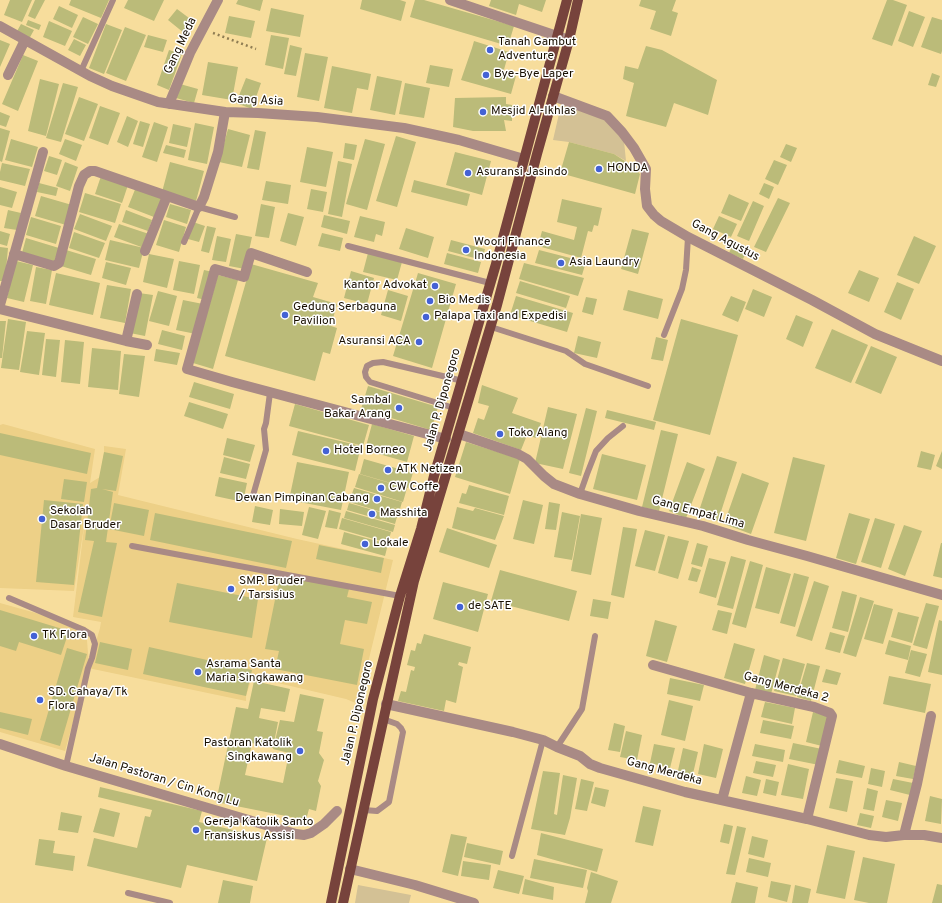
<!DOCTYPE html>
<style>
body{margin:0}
canvas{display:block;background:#f7dd9c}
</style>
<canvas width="942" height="903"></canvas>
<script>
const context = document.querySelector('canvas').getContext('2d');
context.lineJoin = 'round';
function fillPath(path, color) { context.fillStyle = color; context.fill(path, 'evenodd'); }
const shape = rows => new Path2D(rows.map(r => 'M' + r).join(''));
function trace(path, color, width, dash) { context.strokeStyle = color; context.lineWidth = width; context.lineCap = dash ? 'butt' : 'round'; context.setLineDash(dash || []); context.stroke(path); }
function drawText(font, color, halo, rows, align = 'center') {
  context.font = font + ' Overpass,sans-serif'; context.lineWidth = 3; context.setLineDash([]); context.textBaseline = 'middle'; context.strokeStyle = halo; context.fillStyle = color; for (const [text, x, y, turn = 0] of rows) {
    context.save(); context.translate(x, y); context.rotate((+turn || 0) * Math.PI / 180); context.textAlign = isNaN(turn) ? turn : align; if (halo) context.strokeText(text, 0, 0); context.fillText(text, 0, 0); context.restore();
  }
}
fillPath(shape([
 [3,424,95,449,90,483,100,477,104,453,104,446,126,449,118,495,297,539,393,560,358,704,346,699,252,677,246,696,246,701,88,668,65,751,0,732,0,603,86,627,89,666,100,628,101,622,73,617,85,520,74,591,0,588,0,425]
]), '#edd087');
fillPath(shape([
 [561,105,588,112,610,123,624,141,626,161,614,154,569,142,553,140],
 [358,885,411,895,409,903,355,903]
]), '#d3c195');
fillPath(shape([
 [10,0,32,0,22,22,4,15],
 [35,0,45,0,35,19,28,16],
 [71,0,109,0,101,18,69,5],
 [128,0,164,0,154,21,124,8],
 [238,0,263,0,260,11,236,4],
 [362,0,400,0,406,2,401,21,360,9],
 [415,0,424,0,514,26,508,46,410,17],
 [491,0,546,0,542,12,519,4,516,15,489,6],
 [641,0,676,0,672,11,678,13,671,36,650,29,656,11,639,6],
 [887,0,893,0,907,5,892,46,872,39],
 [59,6,78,15,72,28,53,19],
 [271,8,304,15,300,37,266,31],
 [177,9,193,21,184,33,168,20],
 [909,11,925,17,913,47,898,41],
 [229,16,255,21,251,38,225,33],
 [83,17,98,24,88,44,73,37],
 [932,17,942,20,942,51,941,54,921,47],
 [28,20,41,25,39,30,26,25],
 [49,21,72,31,65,46,43,37],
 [21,24,34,30,29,39,16,33],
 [106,24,122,30,104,74,89,68],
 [125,27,146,35,126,81,106,73],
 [148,35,167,40,163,52,144,47],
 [271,35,289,38,283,69,265,65],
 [74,39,86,45,80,56,68,50],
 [0,40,10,44,0,67],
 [474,41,509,52,503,73,516,76,511,94,461,80,472,48,484,52,472,48],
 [290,45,302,48,296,76,284,74],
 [646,46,662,50,717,80,708,115,674,103,666,127,626,116,634,83,623,79,625,66,638,69],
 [169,50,182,54,169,90,157,85],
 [305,53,328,57,319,101,297,97],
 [23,55,38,61,18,111,2,104],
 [208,62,238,67,232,100,202,95],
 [430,65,453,69,449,87,426,83],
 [332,66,371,74,368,90,357,88,352,113,324,108],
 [932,73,940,76,936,87,928,85],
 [377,76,402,81,395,115,370,110],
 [246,78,261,83,252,109,236,103],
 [40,79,59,84,46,136,28,131],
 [63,83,78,87,61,142,46,138],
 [405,83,430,88,424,118,399,114],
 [180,84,198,89,194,103,176,98],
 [79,97,98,104,84,141,65,134],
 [506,97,506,104,512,105,512,121,504,120,506,131,473,131,453,127,455,98],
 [100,106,120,113,108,145,89,138],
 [0,112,10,116,6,127,0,125],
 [127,116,138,121,128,147,117,142],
 [140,121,150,124,143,147,133,144],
 [154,122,168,127,157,162,142,157],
 [195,123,214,127,207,164,188,160],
 [173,124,191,128,187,147,169,143],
 [0,128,10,131,2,162,0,161],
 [228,129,250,135,242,167,219,162],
 [255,130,266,132,259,170,247,168],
 [396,136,416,142,397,207,376,201],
 [11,139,38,147,32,167,5,160],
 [65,139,82,145,76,161,59,154],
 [365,139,385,144,367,210,346,204],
 [569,142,614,154,631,165,640,174,635,194,560,173],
 [345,143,357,145,354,160,343,158],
 [786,144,797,148,791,162,780,157],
 [166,145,186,150,184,158,163,153],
 [307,147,333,152,326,187,300,182],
 [455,152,491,161,482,195,446,185],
 [49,156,62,160,57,175,44,171],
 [774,160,787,165,778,185,765,179],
 [338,161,352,164,342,217,328,214],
 [65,162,78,167,70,191,56,186],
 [170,162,204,171,196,201,162,192],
 [2,163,30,169,25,186,0,180,0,172],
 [101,176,128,185,122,203,95,194],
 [414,180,470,194,467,206,411,192],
 [266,181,291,185,288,204,262,200],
 [39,183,58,188,56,196,37,192],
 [764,183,774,187,769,199,759,194],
 [0,187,17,192,12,208,0,205],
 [136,187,162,197,154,217,128,207],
 [311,189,327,192,323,212,307,209],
 [85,193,121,204,115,223,79,212],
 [729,194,749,203,741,221,721,213],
 [41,196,72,205,66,225,35,216],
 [778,198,790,203,766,252,754,247],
 [562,199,602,208,598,226,594,225,592,232,588,231,581,258,538,246,542,231,574,240,577,227,557,222],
 [753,201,764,206,749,241,737,236],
 [170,204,191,210,187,224,166,217],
 [261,204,275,207,269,238,255,236],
 [8,210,21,213,17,230,4,228],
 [126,210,152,220,148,231,122,222],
 [288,213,304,217,296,246,280,241],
 [80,214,112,226,106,241,74,229],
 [324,215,350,221,347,234,321,227],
 [360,216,385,222,382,236,376,234,374,242,354,237],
 [719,216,737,224,731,237,713,229],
 [31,217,61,226,56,244,26,235],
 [164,220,186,227,179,252,156,245],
 [193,222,205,226,199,242,188,239],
 [119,224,149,234,144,248,114,237],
 [207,226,216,228,209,253,201,251],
 [406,228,434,237,428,258,399,249],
 [632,229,649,233,638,274,621,269],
 [0,231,10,234,7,246,0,244],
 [74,232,105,243,99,258,69,248],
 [322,233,343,238,340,251,318,246],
 [236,234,252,237,245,269,229,266],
 [217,236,231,239,226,262,212,260],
 [914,236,936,246,919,284,897,275],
 [26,238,59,248,54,263,22,253],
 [110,240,144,248,139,268,105,260],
 [451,240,485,249,482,260,448,251],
 [734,242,748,248,743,259,729,253],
 [0,247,8,248,5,281,0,281],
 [66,250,96,259,91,275,61,266],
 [539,250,586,262,582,275,535,263],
 [368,253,402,262,397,280,363,272],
 [447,253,481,262,478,273,444,264],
 [149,254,174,259,167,288,143,282],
 [16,261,33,265,24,302,7,298],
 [179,261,200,265,194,294,173,290],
 [106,262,131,268,126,285,102,278],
 [524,263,584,278,578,296,519,279],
 [251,264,318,283,313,297,337,304,331,326,337,328,330,354,323,352,315,381,225,356],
 [36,267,52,270,46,304,30,301],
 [204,270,213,272,206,300,197,298],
 [859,270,879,278,869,302,848,293],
 [351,271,374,278,367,304,344,298],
 [56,273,100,283,93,315,49,305],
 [418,273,456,284,432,368,393,356],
 [218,275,238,280,213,369,193,363],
 [520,281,570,296,566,308,516,293],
 [897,282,914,289,901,320,884,312],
 [107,285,131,289,125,323,100,318],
 [753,289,772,297,764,317,745,309],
 [388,290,408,296,401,321,381,315],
 [628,290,663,299,658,319,623,310],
 [158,291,177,296,169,326,149,321],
 [139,293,153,295,145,336,130,333],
 [516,296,573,313,567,332,510,315],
 [731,296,746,302,738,322,722,315],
 [586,297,597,299,593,315,582,312],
 [183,300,203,304,196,334,176,330],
 [796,315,813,322,803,347,786,339],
 [8,319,26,322,19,370,1,368],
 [681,319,738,335,710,435,653,420],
 [0,321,6,321,2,358,0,358],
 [832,329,868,345,851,383,815,368],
 [162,330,185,336,182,350,158,344],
 [27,331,45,333,39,375,20,372],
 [578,336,601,342,597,358,574,353],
 [656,337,668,340,663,361,651,359],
 [46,339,60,340,56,377,42,375],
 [65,340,84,342,80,384,61,382],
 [871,346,897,357,881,394,855,383],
 [92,348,121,351,118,390,88,387],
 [156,349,180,353,177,365,154,361],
 [124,354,145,356,139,397,119,394],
 [194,382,234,394,230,409,189,397],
 [482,385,518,398,512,413,541,423,536,438,527,435,521,450,473,433,478,418,484,420,489,406,478,403],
 [368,386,438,407,431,430,361,409],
 [189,402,228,414,223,429,184,416],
 [295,404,369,425,363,446,289,426],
 [548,407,577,414,563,469,535,463],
 [586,408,597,411,581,476,569,473],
 [607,410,656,422,654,430,605,418],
 [372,424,414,436,407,462,365,450],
 [661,430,678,434,659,511,642,507],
 [298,431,361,446,355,471,292,455],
 [0,433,91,453,87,474,0,455],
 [227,438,255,445,250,462,223,455],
 [466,442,520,459,510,494,455,477],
 [921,451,935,455,931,470,917,467],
 [942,451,942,469,936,466],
 [104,452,123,456,116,491,102,489,113,492,106,542,117,543,102,617,78,612,94,541,85,540,91,489,97,488],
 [602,454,646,465,637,500,593,489],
 [717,456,737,462,718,521,698,514],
 [224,457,250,464,246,479,220,473],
 [793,457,825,465,806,541,774,533],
 [364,459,413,473,408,488,360,474],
 [297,462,349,472,341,510,289,500],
 [687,462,705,469,686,518,669,511],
 [742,473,769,483,751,534,724,524],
 [359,474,407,488,403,502,355,487],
 [219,477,247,483,243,502,215,496],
 [64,479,87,482,84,502,61,499],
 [469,485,509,496,504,515,459,503,462,493,466,494],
 [354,488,402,502,400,509,393,507,400,510,398,517,349,502],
 [44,500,83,504,74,585,36,582],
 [523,500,543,505,534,544,513,539],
 [549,502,560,504,556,530,545,529],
 [114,503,149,510,144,536,109,529],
 [349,503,397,517,395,524,347,510],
 [255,506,273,510,270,525,252,522],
 [309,507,326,511,318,539,302,535],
 [457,507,473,511,475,508,504,516,495,540,452,528],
 [280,509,304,512,302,526,279,524],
 [329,510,341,513,337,529,325,527],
 [346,511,395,525,393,532,344,518],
 [562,512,580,516,572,560,554,557],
 [155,513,292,541,286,568,150,540],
 [849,513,870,519,856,564,836,558],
 [581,514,602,518,591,575,571,571],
 [342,518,391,532,388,543,339,529],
 [875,518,895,524,881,568,861,562],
 [904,525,922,531,905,576,888,569],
 [623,527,637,529,624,598,611,595],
 [447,528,497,545,489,568,439,552],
 [645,530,665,535,655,571,635,566],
 [344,532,388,544,385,556,341,544],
 [668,536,689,541,678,579,658,573],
 [697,543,708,546,702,567,691,564],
 [941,543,942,543,942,578,933,576],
 [319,545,384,558,381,573,316,559],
 [731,556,746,560,733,609,717,605],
 [709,558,726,562,716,598,699,593],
 [750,561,763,565,746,628,732,624],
 [692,567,701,570,697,582,688,580],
 [766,567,791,574,779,614,755,608],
 [500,570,577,591,569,621,491,601],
 [794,573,809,577,795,627,780,623],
 [280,575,349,589,347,597,372,602,367,624,345,620,340,644,364,649,357,685,275,669,279,651,265,649],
 [814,581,829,586,812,641,796,636],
 [443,582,488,594,478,632,433,619],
 [177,583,258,599,252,638,169,622],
 [842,591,857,595,848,632,832,628],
 [860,597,874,601,856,657,843,653],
 [593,599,611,602,608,619,590,616],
 [926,603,939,606,927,649,913,645],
 [874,604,893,609,883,644,864,639],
 [0,610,69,631,61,655,19,642,16,651,0,646],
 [718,610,732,613,727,634,712,630],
 [898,612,919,617,912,643,891,637],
 [655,620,677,626,667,662,646,656],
 [939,620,942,621,942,675,928,672],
 [830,632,845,636,840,653,825,649],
 [424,634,471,647,467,664,459,662,458,665,463,667,456,703,446,700,444,711,398,701,401,691,406,692,411,670,414,671,415,667,407,665,411,650,415,651,417,643,421,644],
 [889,640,911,646,908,660,885,654],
 [100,642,132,649,128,670,95,663],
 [734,643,755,649,745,684,724,678],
 [149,647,252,670,246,696,143,674],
 [67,648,87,654,60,746,40,740],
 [911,650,927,654,920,677,905,673],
 [764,655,780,660,771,694,755,690],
 [783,658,805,664,796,696,774,691],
 [807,663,820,666,811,701,797,697],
 [826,669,841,673,837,685,822,682],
 [889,676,931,684,925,713,883,704],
 [670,678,704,685,700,701,667,694],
 [254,681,290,689,285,712,261,708,259,718,278,722,273,748,252,743,245,775,283,783,289,753,273,749,280,720,294,722,300,694,324,699,317,731,323,732,319,753,324,760,318,781,321,786,316,811,309,809,306,820,216,802,236,707,248,709],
 [669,700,693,706,685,741,661,735],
 [765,702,795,708,792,724,761,717],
 [0,712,32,719,28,735,0,728],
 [813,712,829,716,822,746,806,742],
 [763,720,794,726,791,739,760,733],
 [614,723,625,726,620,752,608,750],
 [626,731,642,735,637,760,620,757],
 [793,743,822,749,819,765,789,759],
 [654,744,675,748,670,768,650,763],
 [704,744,723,749,716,778,698,774],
 [755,744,785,750,783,762,752,756],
 [683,748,698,752,692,778,677,775],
 [839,760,865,766,862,778,836,773],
 [756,761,776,765,773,777,753,773],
 [899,762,916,766,913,779,896,776],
 [788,764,809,769,803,799,781,795],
 [871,768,885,771,882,787,868,784],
 [543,771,560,773,554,814,557,815,563,775,577,778,570,818,565,835,531,829],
 [746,776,761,780,757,796,742,793],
 [836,778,853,781,847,812,829,808],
 [581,779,594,782,587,811,575,809],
 [766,779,779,782,776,796,763,793],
 [893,779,913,783,910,795,890,790],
 [100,787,202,811,199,822,267,838,257,881,187,865,181,888,87,866,94,838,137,848,145,816,150,817,152,810,98,797],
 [595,787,609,790,605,807,591,803],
 [867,788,878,791,874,811,863,809],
 [930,796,942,799,941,824,925,821],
 [886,800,902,803,898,821,882,817],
 [643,806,661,810,653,846,635,842],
 [100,808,120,813,114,837,93,832],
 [61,812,82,816,78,833,58,830],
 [860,813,874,816,871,828,857,825],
 [724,824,733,826,729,844,720,842],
 [737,826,746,828,735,875,726,874],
 [541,833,603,849,597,872,537,855],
 [451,834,467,837,458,876,442,872],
 [752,836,768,840,764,858,748,854],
 [39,839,55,841,53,853,75,856,73,871,35,865],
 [467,843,503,851,500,865,464,857],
 [827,845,855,851,845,899,816,893],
 [863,857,895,864,887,903,869,903,854,900],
 [749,858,771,863,768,877,746,872],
 [534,859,587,870,583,888,530,878],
 [463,861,491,865,489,880,461,876],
 [498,870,524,876,519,894,493,888],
 [591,872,618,881,611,903,585,903,588,891,587,888],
 [525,879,554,887,553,900,522,894],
 [223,880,253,886,250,903,218,903],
 [771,881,791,885,787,902,768,897],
 [736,882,758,887,755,903,731,903],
 [937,884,942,885,942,903,932,903],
 [795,885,811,889,808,903,792,903]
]), '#bbbb79');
trace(shape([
 [213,33,256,49]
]), '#8f7d53', 2.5, [2, 3]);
trace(shape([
 [81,71,113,0],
 [184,242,199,207,235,217],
 [348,246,490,283],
 [491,327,566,351,585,364,648,386],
 [664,335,682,289,686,270,688,237],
 [454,408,370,382,366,377,365,372,367,366,373,363,383,362,451,378,462,381],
 [580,494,587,474,596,451,608,438,623,426],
 [252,499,266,450,264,429,266,423,270,393],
 [132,546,400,596],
 [9,598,84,630,92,635,95,644,92,658,88,668,66,766],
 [557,747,582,709,595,636],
 [364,810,377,811,389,802,403,732,401,728,397,724,383,719],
 [512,856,543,740],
 [128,893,170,903]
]), '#a98a85', 6);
trace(shape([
 [450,0,569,40],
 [0,26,90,76,112,86,158,102,225,112,258,113,317,117,404,128,459,140,524,159],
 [8,75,25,40],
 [553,96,607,116,622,132,634,148,646,169,645,189,647,206,654,215,661,221,688,237,812,300,875,334,942,361],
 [169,104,190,53,218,0],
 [145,251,167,196],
 [14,254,54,266,59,263,79,186,84,175,90,171,95,171,199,207,204,197,218,152,225,112],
 [307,272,251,253,244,277,215,269,187,369,232,382,446,439],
 [0,305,43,152],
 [0,309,126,341,147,345],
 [126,341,137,294],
 [459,434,518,454,527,459,544,476,554,484,580,494,639,511,703,526,748,540,807,556,942,595],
 [653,665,751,693,814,707,830,713,832,716,807,819],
 [386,704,513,732,543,740,557,747,580,756,590,764,600,768,685,792,807,819,869,835,886,837,904,835,924,835,942,838],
 [0,744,66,766,296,834,304,835,311,833,324,824,337,811],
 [722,800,751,693],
 [904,835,917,784,931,716],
 [350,869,415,885,474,903]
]), '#a98a85', 10);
trace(shape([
 [331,903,373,699,400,596,421,529,434,476,496,264,567,0],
 [343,903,414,581,497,305,537,154,569,40,578,0]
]), '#77433c', 10);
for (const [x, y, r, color] of [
 [490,50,4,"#4462d5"],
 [486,75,4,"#4462d5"],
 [483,112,4,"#4462d5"],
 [599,169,4,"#4462d5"],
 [468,173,4,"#4462d5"],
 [466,250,4,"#4462d5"],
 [561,263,4,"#4462d5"],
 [435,286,4,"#4462d5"],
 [430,301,4,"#4462d5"],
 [285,315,4,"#4462d5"],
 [426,317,4,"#4462d5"],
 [419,342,4,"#4462d5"],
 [399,408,4,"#4462d5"],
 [500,434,4,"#4462d5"],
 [326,451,4,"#4462d5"],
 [388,470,4,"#4462d5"],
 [381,488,4,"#4462d5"],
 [377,499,4,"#4462d5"],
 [372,514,4,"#4462d5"],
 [42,519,4,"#4462d5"],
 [365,544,4,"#4462d5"],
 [231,589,4,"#4462d5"],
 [460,607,4,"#4462d5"],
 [34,636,4,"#4462d5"],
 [198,672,4,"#4462d5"],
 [40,700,4,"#4462d5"],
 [300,751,4,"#4462d5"],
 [196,830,4,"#4462d5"]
]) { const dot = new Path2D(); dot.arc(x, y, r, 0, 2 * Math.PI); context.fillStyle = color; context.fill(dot); trace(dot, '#fff', 1.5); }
drawText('12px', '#180f00', '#fff', [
 ["Tanah Gambut",498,43],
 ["Adventure",498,57],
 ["Bye-Bye Laper",494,75],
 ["Mesjid Al-Ikhlas",491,112],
 ["HONDA",607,169],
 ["Asuransi Jasindo",476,173],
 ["Woori Finance",474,243],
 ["Indonesia",474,257],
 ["Asia Laundry",569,263],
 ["Kantor Advokat",427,286,"right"],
 ["Bio Medis",438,301],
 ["Gedung Serbaguna",293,308],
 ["Pavilion",293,322],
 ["Palapa Taxi and Expedisi",434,317],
 ["Asuransi ACA",411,342,"right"],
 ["Sambal",391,401,"right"],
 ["Bakar Arang",391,415,"right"],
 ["Toko Alang",508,434],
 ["Hotel Borneo",334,451],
 ["ATK Netizen",396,470],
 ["CW Coffe",389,488],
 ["Dewan Pimpinan Cabang",369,499,"right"],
 ["Sekolah",50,512],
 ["Dasar Bruder",50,526],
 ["Masshita",380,514],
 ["Lokale",373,544],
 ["SMP. Bruder",239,582],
 ["/ Tarsisius",239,596],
 ["de SATE",468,607],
 ["TK Flora",42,636],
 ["Asrama Santa",206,665],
 ["Maria Singkawang",206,679],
 ["SD. Cahaya/Tk",48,693],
 ["Flora",48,707],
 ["Pastoran Katolik",292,744,"right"],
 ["Singkawang",292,758,"right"],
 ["Gereja Katolik Santo",204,823],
 ["Fransiskus Assisi",204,837]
], 'left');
drawText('12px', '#180f00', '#fff', [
 ["Gang Meda",181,46,-65],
 ["Gang Asia",256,101,3],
 ["Gang Agustus",725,241,28],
 ["Jalan P. Diponegoro",443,400,-74],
 ["Gang Empat Lima",698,513,15],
 ["Gang Merdeka 2",786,688,15],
 ["Jalan P. Diponegoro",358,713,-77],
 ["Gang Merdeka",664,772,15],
 ["Jalan Pastoran / Cin Kong Lu",164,781,17]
]);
</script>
